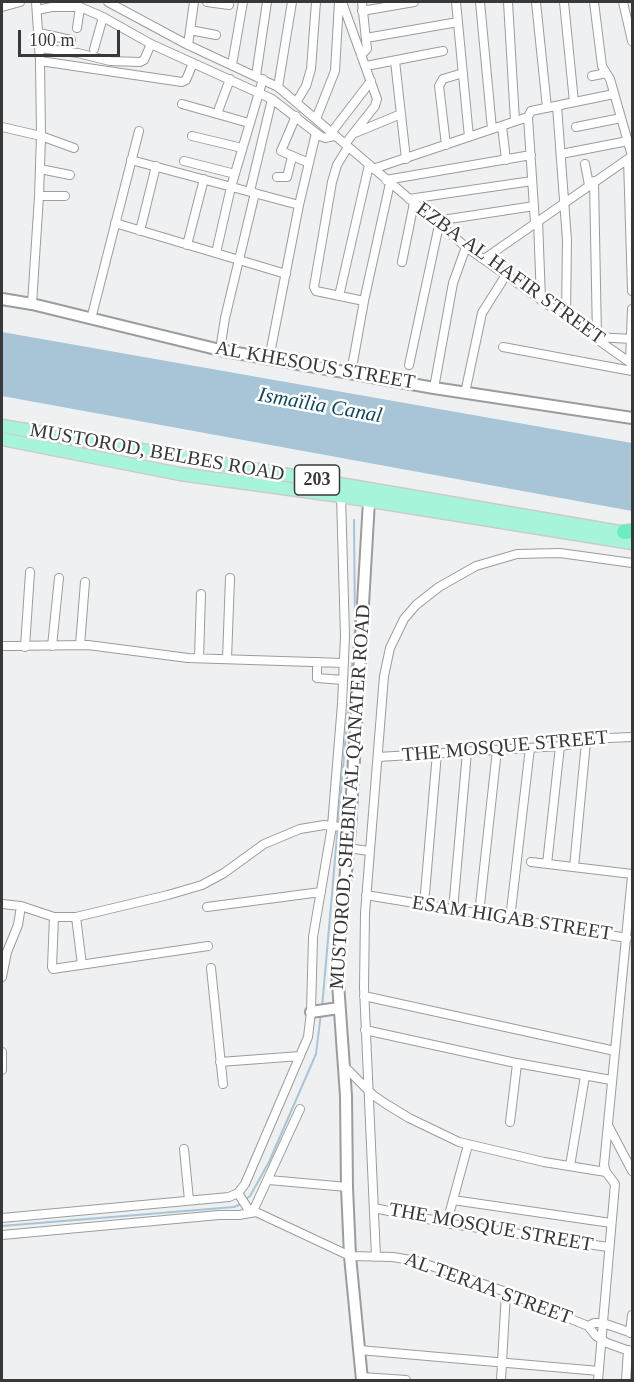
<!DOCTYPE html>
<meta charset="utf-8">
<style>
body{margin:0}
#map{position:relative;width:634px;height:1382px;overflow:hidden;background:#eff0f1;font-family:Georgia,serif}
canvas{display:block}
.frame{position:absolute;inset:0;border:3px solid #383839;pointer-events:none}
.scale{position:absolute;left:18px;top:30px;width:102px;height:27px;box-sizing:border-box;border:3px solid #383839;border-top:0;padding-left:8px;font-size:18px;line-height:21px;white-space:nowrap;color:#383839;-webkit-text-stroke:4px #fff;paint-order:stroke}
</style>
<div id="map">
<canvas width="634" height="1382"></canvas>
<div class="frame"></div>
<div class="scale">100 m</div>
</div>
<script>
const context = document.querySelector('canvas').getContext('2d');
context.lineJoin = 'round';
function fillPath(path, color) { context.fillStyle = color; context.fill(path, 'evenodd'); }
const shape = rows => new Path2D(rows.map(r => 'M' + r).join(''));
function trace(path, color, width, dash) { context.strokeStyle = color; context.lineWidth = width; context.lineCap = dash ? 'butt' : 'round'; context.setLineDash(dash || []); context.stroke(path); }
function drawText(font, color, halo, rows, align = 'center') {
  context.font = font + ' Georgia,serif'; context.lineWidth = 5; context.setLineDash([]); context.textBaseline = 'middle'; context.strokeStyle = halo; context.fillStyle = color; for (const [text, x, y, turn = 0] of rows) {
    context.save(); context.translate(x, y); context.rotate((+turn || 0) * Math.PI / 180); context.textAlign = isNaN(turn) ? turn : align; if (halo) context.strokeText(text, 0, 0); context.fillText(text, 0, 0); context.restore();
  }
}
fillPath(shape([
 [2,332,632,443,632,511,2,396]
]), '#a7c5d7');
trace(shape([
 [322,1008,355,630,354,520],
 [245,1200,250,1196,269,1162,316,1054,321,1013],
 [2,1226,234,1207,241,1204]
]), '#a7c5d7', 2);
const street = shape([
 [108,2,188,45,278,87,466,247,632,364],
 [207,2,229,5],
 [342,2,377,99,375,106,345,144],
 [456,2,469,137],
 [480,2,492,129],
 [508,2,515,121],
 [536,2,547,108],
 [564,2,574,102],
 [594,2,602,66,610,79,632,156],
 [623,2,632,41],
 [2,7,20,2],
 [37,10,52,7,80,7,103,17,151,44,272,99,320,136,325,138,334,136],
 [362,11,414,2],
 [77,28,80,7],
 [190,30,216,35],
 [39,33,71,40],
 [366,38,458,22],
 [188,45,194,2],
 [40,48,78,53,110,61,140,62,144,60,151,44],
 [94,49,103,17],
 [361,55,367,49,362,2],
 [40,61,182,82,186,80,193,63],
 [395,61,406,159],
 [232,65,243,2],
 [366,66,443,51],
 [256,76,267,2],
 [592,76,606,73],
 [278,87,292,2],
 [297,101,306,86,311,69,316,2],
 [182,104,249,123],
 [557,106,567,240,566,317],
 [217,114,230,79],
 [296,116,281,151,309,163],
 [528,117,535,223],
 [316,119,335,71,339,2],
 [502,126,506,160],
 [2,127,41,136,74,148],
 [576,127,621,118],
 [331,133,371,81],
 [355,133,401,114],
 [192,136,242,148],
 [446,145,439,86,443,79,463,73],
 [348,147,337,165,332,182,314,287,316,291,364,301],
 [561,154,628,141],
 [628,159,632,291],
 [131,160,299,205],
 [184,161,235,174],
 [585,164,589,185],
 [40,169,70,175],
 [373,169,528,117,531,111,614,94],
 [277,177,287,177,292,157],
 [386,180,531,155],
 [594,181,597,337],
 [250,191,272,99],
 [39,196,65,196],
 [409,199,532,181],
 [538,220,541,300],
 [436,221,534,206],
 [115,223,286,274],
 [140,231,156,166],
 [187,245,204,179],
 [216,253,231,187,263,79],
 [484,259,632,156],
 [402,262,414,203],
 [339,296,369,165],
 [32,304,39,196,41,136,40,61,36,2],
 [91,319,139,131],
 [595,337,632,339],
 [503,347,632,371],
 [220,350,225,318,255,193],
 [269,359,299,205,316,133],
 [630,362,632,309],
 [409,365,439,225],
 [351,373,364,301,390,183],
 [434,388,453,283,466,247],
 [465,393,482,313,506,275],
 [80,645,85,582],
 [2,646,88,645,188,658,344,663],
 [52,646,59,578],
 [25,647,30,572],
 [199,658,201,594],
 [227,659,230,578],
 [317,662,317,678,343,680],
 [378,757,560,746,608,738,632,737],
 [348,848,369,851],
 [531,862,632,874],
 [547,864,560,746],
 [574,867,586,742],
 [366,895,627,938],
 [2,904,21,906,54,917,76,917,168,895,202,885,224,873,264,844,300,829,324,825,350,828],
 [424,905,437,753],
 [207,907,321,892],
 [453,910,467,752],
 [479,914,497,750],
 [54,917,52,967,53,969,208,946],
 [76,917,82,965],
 [510,919,530,748],
 [211,968,223,1084],
 [2,977,7,952,18,925,21,906],
 [364,996,615,1051],
 [365,1030,511,1062,611,1080],
 [2,1052,2,1070],
 [220,1062,300,1056],
 [344,1066,373,1095,386,1104,409,1118,459,1142,544,1162,606,1172],
 [510,1122,517,1064],
 [609,1127,632,1171],
 [184,1149,189,1200],
 [570,1166,585,1076],
 [269,1180,347,1187],
 [238,1193,250,1212],
 [453,1200,611,1223],
 [374,1208,452,1224,608,1247],
 [253,1211,300,1109],
 [2,1218,229,1197,238,1193,245,1184,308,1037,311,1012,313,937,332,826,342,704,345,636,341,496],
 [447,1222,468,1145],
 [2,1235,219,1215,239,1215,256,1212,350,1256,393,1257,417,1261,506,1292,588,1326,596,1336,607,1343,632,1352],
 [376,1257,364,988,365,913,384,676,390,648,404,619,416,605,439,587,476,566,517,554,560,553,632,563],
 [588,1326,594,1323,603,1323,632,1333],
 [630,1333,632,1315],
 [359,1350,599,1371],
 [362,1377,406,1380],
 [501,1380,506,1292],
 [598,1380,615,1184,606,1172,604,1165,632,876],
 [626,1380,628,1350]
]);
const secondary = shape([
 [2,299,32,304,220,350,434,388,632,418],
 [311,1012,339,1008],
 [362,1380,350,1256,347,1187,346,1096,337,969,350,828,369,501]
]);
const primary = shape([
 [2,426,631,534],
 [2,439,180,474,341,496,632,543]
]);
const highway = shape([
 [624,532,632,531]
]);
trace(street, '#9b9c9d', 10);
trace(secondary, '#9b9c9d', 14);
trace(primary, '#cbcbcc', 15);
trace(highway, '#cbcbcc', 16);
trace(street, '#fff', 8);
trace(secondary, '#fff', 10);
trace(primary, '#a6f4d9', 12);
trace(highway, '#6aedc0', 14);
for (const [x, y, w] of [
 [317,480,45]
]) { const box = new Path2D(); box.roundRect(x - w / 2, y - 15, w, 30, 4.5); context.fillStyle = '#fff'; context.fill(box); trace(box, '#383839', 1.5); }
drawText('bold 18px', '#383839', null, [
 ["203",317,480]
]);
drawText('20px', '#383839', '#fff', [
 ["EZBA AL HAFIR STREET",510,274,36],
 ["AL KHESOUS STREET",315,366,10],
 ["MUSTOROD, BELBES ROAD",157,453,10],
 ["THE MOSQUE STREET",505,747,-5],
 ["MUSTOROD, SHEBIN AL QANATER ROAD",351,797,-86],
 ["ESAM HIGAB STREET",512,919,9],
 ["THE MOSQUE STREET",491,1228,10],
 ["AL TERAA STREET",488,1289,20]
]);
drawText('italic 21px', '#104762', '#fff', [
 ["Ismaïlia Canal",320,406,10]
]);
</script>
